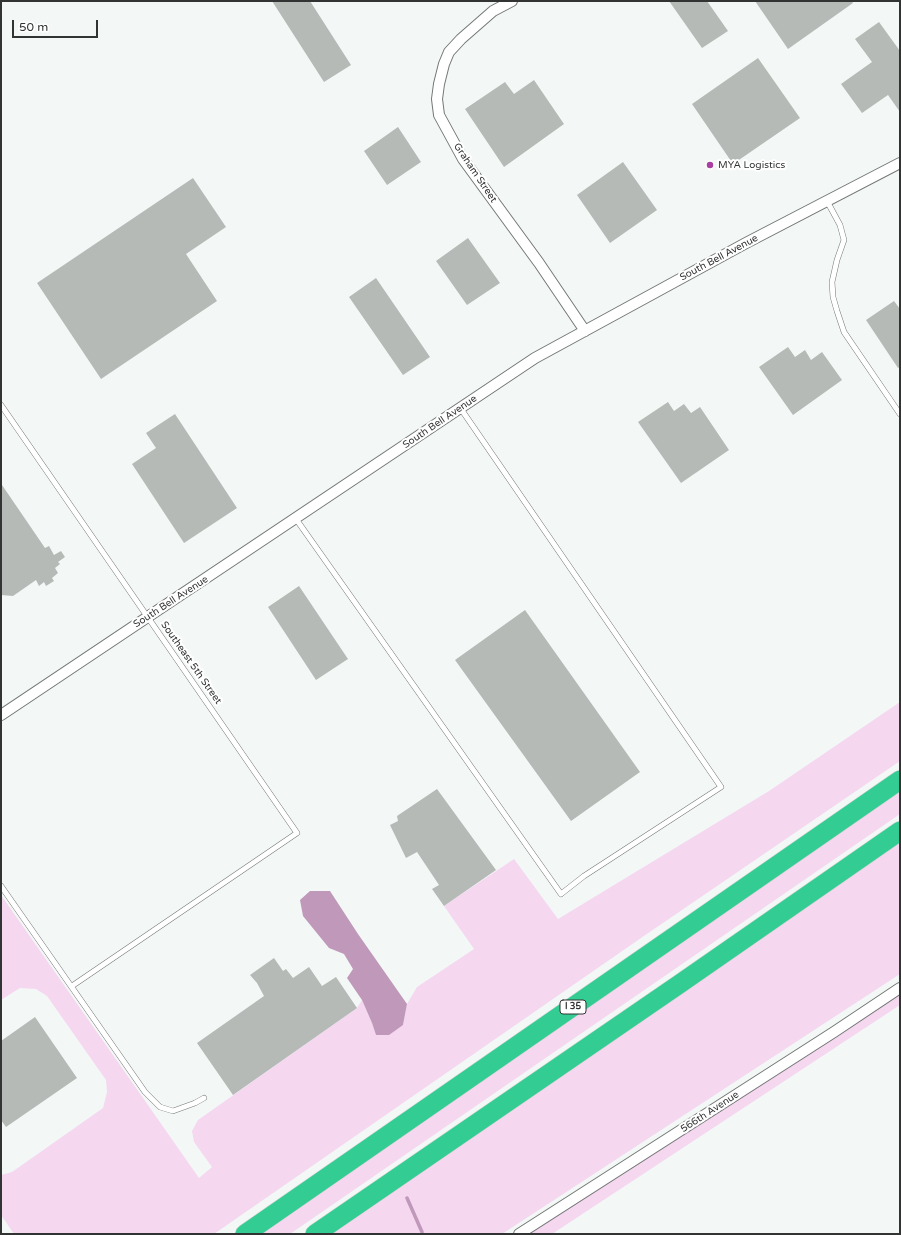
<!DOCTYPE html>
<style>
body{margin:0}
#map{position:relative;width:901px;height:1235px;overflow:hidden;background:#f3f8f6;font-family:"Varela Round",sans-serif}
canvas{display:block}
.frame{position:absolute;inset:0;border:2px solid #323433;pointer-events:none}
.scale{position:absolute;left:12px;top:20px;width:86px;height:18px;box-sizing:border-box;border:2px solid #323433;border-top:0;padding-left:5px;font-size:12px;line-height:14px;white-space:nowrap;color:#323433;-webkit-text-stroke:3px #fff;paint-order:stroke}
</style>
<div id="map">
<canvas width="901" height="1235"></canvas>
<div class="frame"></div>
<div class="scale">50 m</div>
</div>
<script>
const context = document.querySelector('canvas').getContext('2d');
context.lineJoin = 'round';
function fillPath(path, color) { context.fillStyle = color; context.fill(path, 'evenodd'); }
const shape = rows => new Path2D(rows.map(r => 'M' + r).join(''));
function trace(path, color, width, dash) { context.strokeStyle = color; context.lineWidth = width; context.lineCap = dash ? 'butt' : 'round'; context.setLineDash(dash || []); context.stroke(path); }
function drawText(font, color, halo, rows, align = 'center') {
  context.font = font + ' "Varela Round",sans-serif'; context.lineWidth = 4; context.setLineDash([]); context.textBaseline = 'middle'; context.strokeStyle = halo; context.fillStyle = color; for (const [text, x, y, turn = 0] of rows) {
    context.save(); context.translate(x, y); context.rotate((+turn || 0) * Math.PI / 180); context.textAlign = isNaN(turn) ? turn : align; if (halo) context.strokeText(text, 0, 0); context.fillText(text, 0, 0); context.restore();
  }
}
fillPath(shape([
 [900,702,900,761,641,938,214,1234,14,1234,1,1215,1,1175,12,1172,103,1108,107,1092,106,1080,47,996,36,989,20,988,1,1000,1,895,199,1178,212,1167,194,1142,192,1131,198,1120,357,1008,362,1000,372,1023,376,1035,403,1025,407,1004,417,987,474,949,444,906,514,859,558,919,769,791],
 [900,791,900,814,290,1234,255,1234],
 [900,842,900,974,502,1234,331,1234],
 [900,991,900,1005,552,1234,529,1234]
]), '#f5d7f0');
fillPath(shape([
 [310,891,330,891,358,934,407,1004,403,1025,389,1035,376,1035,372,1023,362,1000,347,978,353,969,344,954,329,948,303,916,300,900]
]), '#bf98ba');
trace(shape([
 [407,1198,422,1232,422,1234]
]), '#bf98ba', 3.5);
fillPath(shape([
 [272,1,310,1,351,65,324,82],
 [669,1,707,1,728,31,702,48],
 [755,1,852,1,853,3,788,49],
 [879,22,900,51,900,112,888,95,862,113,841,84,872,62,855,39],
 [758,58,800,118,733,164,692,104],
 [534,80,564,124,504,167,465,109,505,82,514,94],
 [398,127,421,162,387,185,364,151],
 [623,162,657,210,610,243,577,195],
 [193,178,226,227,186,254,217,301,101,379,37,283],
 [468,238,500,283,467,305,436,261],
 [376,278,430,357,403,375,349,297],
 [894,301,900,309,900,367,898,368,866,320],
 [788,347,795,357,805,350,811,360,822,352,842,380,793,415,759,367],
 [668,402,674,411,684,404,691,413,700,407,729,450,681,483,638,422],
 [175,414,237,508,184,543,132,464,156,448,146,433],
 [2,485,45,548,49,546,54,555,61,551,65,557,58,562,60,564,55,568,58,573,52,578,54,581,46,586,44,582,39,586,36,580,13,596,1,595],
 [299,586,348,659,316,680,268,607],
 [525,610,640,772,571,821,455,660],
 [437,789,496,870,444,906,432,889,439,885,417,852,406,858,390,825,398,821,397,816],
 [274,958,283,971,286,969,293,978,309,967,322,986,336,977,357,1008,233,1095,197,1043,264,996,257,983,250,975],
 [35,1017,77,1078,6,1127,1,1120,1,1041]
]), '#b5bab7');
const service = shape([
 [827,201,840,225,844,240,837,260,832,282,833,297,837,311,844,332,900,414],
 [1,405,297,833,72,986],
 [296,519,561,894,584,876,721,787,461,409],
 [1,886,145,1092,160,1107,173,1111,195,1103,204,1098]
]);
const minor = shape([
 [512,1,493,11,461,39,449,52,444,64,439,84,437,99,439,115,463,159,539,263,585,331],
 [1,715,535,358,746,243,900,163],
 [519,1234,834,1032,900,988]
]);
const motorway = shape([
 [245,1234,900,780],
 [315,1234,681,983,900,831]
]);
trace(service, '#747875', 6);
trace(minor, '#747875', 12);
trace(motorway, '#d2d2d2', 20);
trace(service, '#fff', 5);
trace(minor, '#fff', 10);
trace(motorway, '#33cd94', 19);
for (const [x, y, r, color] of [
 [710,165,4,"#a83fa1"]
]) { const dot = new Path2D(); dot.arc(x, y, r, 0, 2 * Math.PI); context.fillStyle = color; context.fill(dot); trace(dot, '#fff', 1.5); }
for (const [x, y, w] of [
 [573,1007,26]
]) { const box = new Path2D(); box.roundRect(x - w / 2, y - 7, w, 14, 3); context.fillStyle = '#fff'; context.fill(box); trace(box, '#323433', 1); }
drawText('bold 9px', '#323433', null, [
 ["I 35",573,1007]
]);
drawText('10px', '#323433', '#fff', [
 ["MYA Logistics",718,165]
], 'left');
drawText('10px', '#323433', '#fff', [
 ["Graham Street",475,173,56],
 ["South Bell Avenue",719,258,-28],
 ["South Bell Avenue",440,422,-34],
 ["South Bell Avenue",171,602,-33],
 ["Southeast 5th Street",191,663,55],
 ["566th Avenue",710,1112,-33]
]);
</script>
